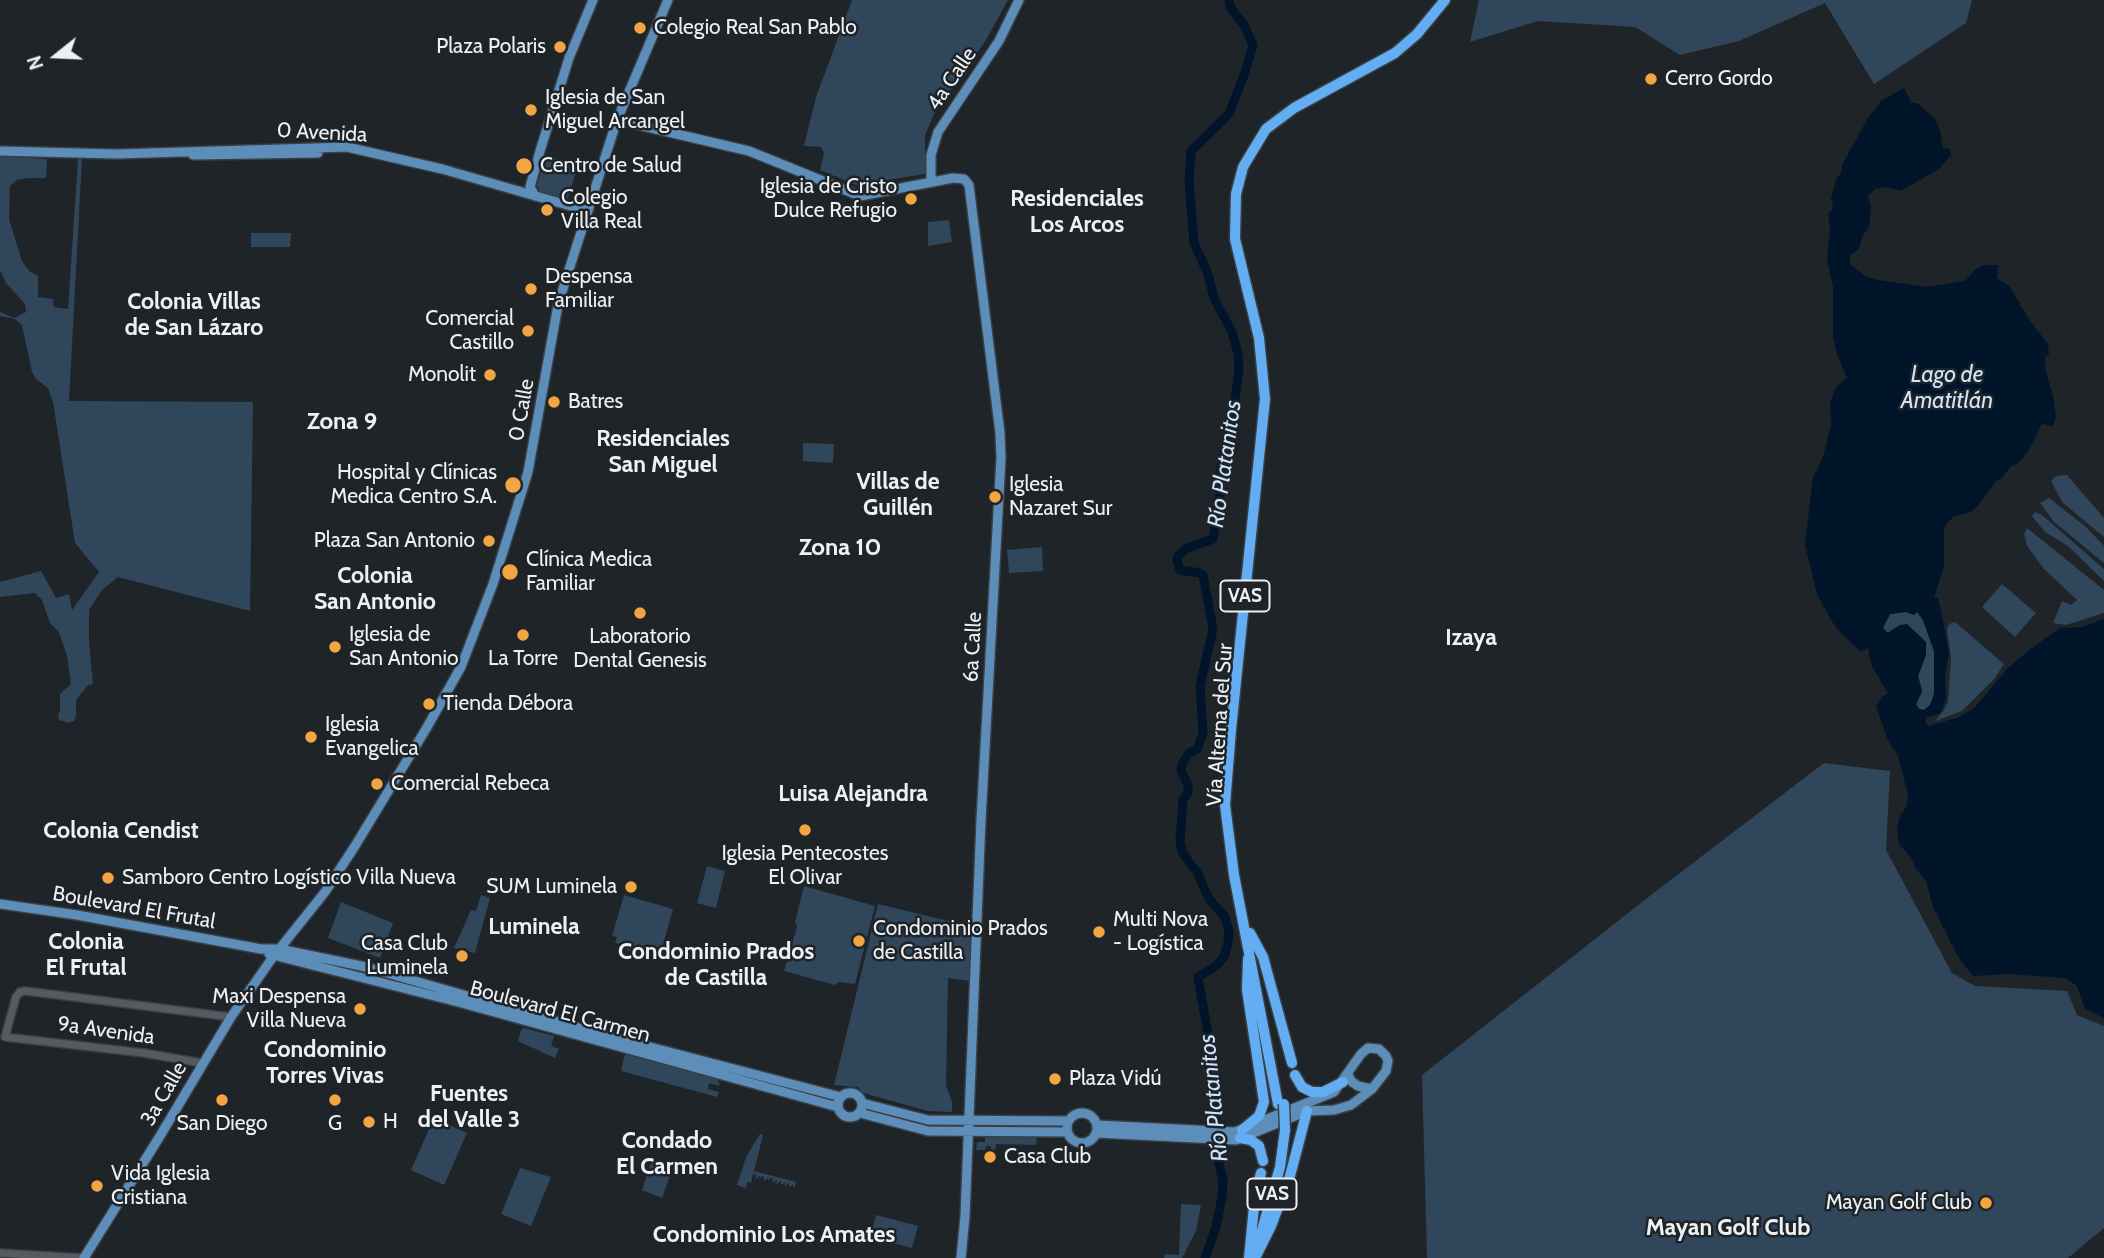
<!DOCTYPE html>
<meta charset="utf-8">
<style>
body{margin:0}
#map{position:relative;width:2104px;height:1258px;overflow:hidden;background:#1f2429;font-family:Cabin,sans-serif}
canvas{display:block}
.north{position:absolute;left:21px;top:21px;width:70px;height:70px;-webkit-text-stroke:5px #1f2429;paint-order:stroke;rotate:252deg;font-size:19px;font-weight:700;line-height:28px;text-align:center;color:#edf1f4}
.north::after{content:'';display:block;margin:auto;width:24px;height:32px;background:#edf1f4;clip-path:polygon(50% 0,100% 100%,50% 72%,0 100%)}
</style>
<div id="map">
<canvas width="2104" height="1258"></canvas>
<div class="north">N</div>
</div>
<script>
const context = document.querySelector('canvas').getContext('2d');
context.lineJoin = 'round';
function fillPath(path, color) { context.fillStyle = color; context.fill(path, 'evenodd'); }
const shape = rows => new Path2D(rows.map(r => 'M' + r).join(''));
function trace(path, color, width, dash) { context.strokeStyle = color; context.lineWidth = width; context.lineCap = dash ? 'butt' : 'round'; context.setLineDash(dash || []); context.stroke(path); }
function drawText(font, color, halo, rows, align = 'center') {
  context.font = font + ' Cabin,sans-serif'; context.lineWidth = 5; context.setLineDash([]); context.textBaseline = 'middle'; context.strokeStyle = halo; context.fillStyle = color; for (const [text, x, y, turn = 0] of rows) {
    context.save(); context.translate(x, y); context.rotate((+turn || 0) * Math.PI / 180); context.textAlign = isNaN(turn) ? turn : align; if (halo) context.strokeText(text, 0, 0); context.fillText(text, 0, 0); context.restore();
  }
}
fillPath(shape([
 [852,0,1008,0,986,40,934,114,925,135,925,174,856,185,820,170,824,154,821,147,804,146,816,97],
 [1479,0,1972,0,1966,23,1874,84,1825,3,1739,41,1680,55,1635,27,1538,21,1470,42],
 [546,155,578,166,567,201,540,192,537,185],
 [0,156,47,159,46,178,28,178,17,180,10,186,9,219,22,261,29,271,38,276,38,297,53,299,54,307,68,309,78,159,82,159,69,401,253,402,250,611,118,577,102,590,89,610,89,641,93,684,87,686,76,700,76,716,74,721,69,723,59,720,58,714,60,712,60,694,71,684,67,656,59,632,50,623,42,600,35,593,0,597,0,582,41,571,56,598,69,594,72,610,99,572,75,543,53,402,48,388,36,379,32,372,22,325,15,319,0,316,0,312,14,318,26,312,25,304,6,283,0,270],
 [949,220,952,242,928,246,928,222],
 [251,233,291,233,290,247,251,247],
 [803,443,834,444,833,463,803,461],
 [2067,475,2104,518,2104,537,2062,502,2051,481,2056,476],
 [2049,498,2086,527,2104,546,2104,563,2054,522,2040,503],
 [2035,512,2042,515,2104,569,2104,581,2068,546,2045,532,2032,516],
 [2027,528,2104,590,2104,613,2066,625,2053,623,2062,601,2071,605,2077,600,2044,569,2027,546,2024,534],
 [1042,547,1043,571,1009,573,1007,550],
 [2002,584,2036,613,2015,637,1982,607],
 [1906,612,1914,615,1917,612,1923,620,1934,651,1934,694,1930,705,1924,710,1919,709,1916,705,1922,689,1918,676,1926,655,1926,642,1909,627,1900,625,1888,632,1883,628,1890,614],
 [1955,622,2004,664,1994,679,1962,711,1935,721,1944,710,1948,702,1951,659,1947,629,1949,624],
 [1824,763,1890,771,1886,850,1952,973,1975,986,2067,991,2077,1015,2104,1026,2104,1228,2068,1258,1427,1258,1422,1075,1651,895],
 [707,866,725,871,716,908,697,903],
 [804,886,875,906,855,984,839,982,835,985,784,971,797,927,795,922],
 [481,895,490,898,475,953,454,948,471,910,476,911],
 [624,895,673,909,660,955,655,957,627,950,625,945,615,943,617,937,612,936],
 [341,902,393,923,380,958,328,938],
 [878,904,973,927,970,981,948,978,946,1085,952,1102,952,1112,928,1111,863,1093,858,1087,834,1085],
 [524,1028,554,1036,551,1046,559,1049,555,1058,518,1041,521,1030],
 [625,1054,717,1078,720,1086,709,1083,708,1089,719,1092,717,1097,621,1071],
 [434,1118,467,1133,444,1185,411,1170],
 [985,1133,1037,1133,1036,1145,996,1144,995,1151,991,1150,991,1146,986,1146,985,1150,976,1150,977,1142,985,1142],
 [760,1134,763,1135,754,1171,796,1182,794,1189,793,1185,789,1187,789,1183,785,1186,785,1182,781,1185,781,1181,776,1184,777,1180,772,1183,773,1179,770,1178,769,1182,768,1178,764,1181,764,1177,762,1176,759,1180,760,1176,755,1179,756,1175,753,1174,751,1183,747,1182,746,1188,737,1185,746,1157],
 [651,1163,672,1170,662,1198,642,1190],
 [520,1168,551,1177,531,1226,501,1214],
 [1181,1204,1201,1205,1196,1231,1182,1258,1164,1258,1165,1254,1179,1255],
 [876,1215,918,1226,912,1248,870,1237]
]), '#30465b');
fillPath(shape([
 [1904,88,1912,103,1917,103,1935,119,1940,130,1943,148,1950,149,1951,155,1939,169,1901,191,1886,187,1875,189,1868,196,1871,208,1869,227,1862,237,1859,249,1850,255,1850,264,1867,277,1878,280,1926,287,1965,281,1975,270,1984,265,1998,265,1997,278,2009,286,2031,322,2048,344,2049,354,2045,357,2046,372,2053,396,2056,416,2053,426,2042,424,2027,453,2017,464,2011,466,2002,478,1995,482,1978,506,1971,512,1953,517,1947,523,1944,531,1944,567,1934,597,1938,598,1941,611,1949,653,1945,675,1946,697,1942,711,1939,714,1927,717,1925,722,1928,726,1959,717,1974,708,2008,668,2033,647,2060,628,2083,627,2104,619,2104,1018,2085,1009,2077,986,2066,978,2008,974,1973,976,1958,957,1933,907,1926,881,1916,869,1910,856,1899,844,1897,829,1900,816,1907,806,1908,795,1898,756,1888,741,1876,706,1882,696,1888,694,1871,664,1868,648,1860,651,1838,630,1831,620,1817,594,1805,545,1813,477,1823,457,1831,425,1830,403,1836,387,1847,378,1836,352,1833,337,1833,287,1827,259,1830,229,1828,213,1832,210,1833,205,1831,199,1836,179,1841,173,1842,165,1868,118,1881,101],
 [1906,612,1914,615,1917,612,1923,620,1934,651,1934,694,1930,705,1924,710,1919,709,1916,704,1922,692,1918,676,1926,655,1926,642,1907,624,1900,625,1890,632,1886,632,1883,628,1890,614]
]), '#00142a');
trace(shape([
 [1205,1258,1216,1227,1222,1197,1223,1181,1216,1152,1215,1074,1198,977,1216,966,1224,957,1228,943,1229,931,1225,917,1209,899,1197,872,1190,864,1182,851,1180,840,1183,799,1188,793,1188,785,1181,771,1182,764,1189,753,1197,749,1203,733,1200,686,1213,629,1203,575,1200,573,1180,570,1177,561,1178,556,1185,549,1213,539,1220,494,1221,468,1223,456,1229,445,1239,369,1238,353,1232,332,1214,298,1208,274,1194,243,1189,182,1191,151,1229,114,1245,72,1253,45,1244,25,1230,7,1229,0]
]), '#00142a', 9);
const minor = shape([
 [202,1063,144,1053,5,1037,16,997,20,992,26,991,231,1017],
 [0,1253,84,1258]
]);
const major = shape([
 [617,120,749,151,860,196,953,178,964,179,969,185,1000,433,1001,458,981,820,965,1216,961,1258],
 [0,151,116,154,347,147,442,169,588,211],
 [193,155,318,153],
 [931,182,931,155,938,132,999,41,1019,0],
 [535,196,530,187,540,151,569,58,593,0],
 [0,904,77,915,261,949,279,949,366,967,593,1032,841,1097],
 [269,954,458,1002,838,1107],
 [1348,1074,1351,1081,1358,1086,1372,1089],
 '838 1105a12 12 0 1 1 24 0a12 12 0 1 1-24 0Z',
 [862,1103,928,1120,1068,1121],
 '1067 1128a15 15 0 1 1 30 0a15 15 0 1 1-30 0Z',
 [860,1113,928,1131,1067,1132],
 [1096,1133,1236,1140,1307,1111,1334,1110,1351,1105,1372,1089,1386,1071,1388,1061,1386,1056,1379,1049,1368,1048,1361,1054,1334,1092,1235,1132,1097,1125],
 [84,1258,160,1136,231,1017,273,957,325,892,355,846,426,729,461,667,493,584,528,472,558,305,567,276,617,120,668,0]
]);
const highway = shape([
 [1250,933,1263,957,1292,1063],
 [1295,1075,1302,1087,1312,1092,1323,1092,1343,1082],
 [1278,1104,1234,875,1225,805,1231,730,1265,399,1259,338,1235,239,1236,194,1243,167,1266,129,1294,108,1395,53,1417,34,1445,0],
 [1242,1130,1259,1116,1264,1102,1247,990,1248,959],
 [1240,1138,1251,1140,1259,1146,1263,1161],
 [1258,1244,1280,1167,1285,1130],
 [1257,1254,1271,1226,1290,1176,1307,1111],
 [1249,1258,1255,1196,1261,1173]
]);
trace(minor, '#3a3f44', 10);
trace(major, '#3a3f44', 12);
trace(highway, '#3a3f44', 13);
trace(minor, '#555b61', 7);
trace(major, '#5d8db9', 9);
trace(highway, '#63aef3', 10);
const highwayBridge = shape([
 [1284,1104,1285,1130]
]);
trace(highwayBridge, '#3a3f44', 13, []);
trace(highwayBridge, '#63aef3', 10);
for (const [x, y, r, color] of [
 [640,28,7,"#f3a443"],
 [560,47,7,"#f3a443"],
 [1651,79,7,"#f3a443"],
 [531,110,7,"#f3a443"],
 [524,166,9,"#f3a443"],
 [911,199,7,"#f3a443"],
 [547,210,7,"#f3a443"],
 [531,289,7,"#f3a443"],
 [528,331,7,"#f3a443"],
 [490,375,7,"#f3a443"],
 [554,402,7,"#f3a443"],
 [513,485,9,"#f3a443"],
 [995,497,7,"#f3a443"],
 [489,541,7,"#f3a443"],
 [510,572,9,"#f3a443"],
 [640,613,7,"#f3a443"],
 [523,635,7,"#f3a443"],
 [335,647,7,"#f3a443"],
 [429,704,7,"#f3a443"],
 [311,737,7,"#f3a443"],
 [377,784,7,"#f3a443"],
 [805,830,7,"#f3a443"],
 [108,878,7,"#f3a443"],
 [631,887,7,"#f3a443"],
 [1099,932,7,"#f3a443"],
 [859,941,7,"#f3a443"],
 [462,956,7,"#f3a443"],
 [360,1009,7,"#f3a443"],
 [1055,1079,7,"#f3a443"],
 [222,1100,7,"#f3a443"],
 [335,1100,7,"#f3a443"],
 [369,1122,7,"#f3a443"],
 [990,1157,7,"#f3a443"],
 [97,1186,7,"#f3a443"],
 [1986,1203,7,"#f3a443"]
]) { const dot = new Path2D(); dot.arc(x, y, r, 0, 2 * Math.PI); context.fillStyle = color; context.fill(dot); trace(dot, '#1f2429', 2.5); }
for (const [x, y, w] of [
 [1245,596,49],
 [1272,1194,49]
]) { const box = new Path2D(); box.roundRect(x - w / 2, y - 15.5, w, 31, 5); context.fillStyle = '#1f2429'; context.fill(box); trace(box, '#edf1f4', 2); }
drawText('bold 19px', '#edf1f4', null, [
 ["VAS",1245,596],
 ["VAS",1272,1194]
]);
drawText('21px', '#edf1f4', '#1f2429', [
 ["Colegio Real San Pablo",654,28],
 ["Plaza Polaris",546,47,"right"],
 ["Cerro Gordo",1665,79],
 ["Iglesia de San",545,98],
 ["Miguel Arcangel",545,122],
 ["Centro de Salud",540,166],
 ["Iglesia de Cristo",897,187,"right"],
 ["Dulce Refugio",897,211,"right"],
 ["Colegio",561,198],
 ["Villa Real",561,222],
 ["Despensa",545,277],
 ["Familiar",545,301],
 ["Comercial",514,319,"right"],
 ["Castillo",514,343,"right"],
 ["Monolit",476,375,"right"],
 ["Batres",568,402],
 ["Hospital y Clínicas",497,473,"right"],
 ["Medica Centro S.A.",497,497,"right"],
 ["Iglesia",1009,485],
 ["Nazaret Sur",1009,509],
 ["Plaza San Antonio",475,541,"right"],
 ["Clínica Medica",526,560],
 ["Familiar",526,584],
 ["Iglesia de",349,635],
 ["San Antonio",349,659],
 ["Laboratorio",640,637,"center"],
 ["Dental Genesis",640,661,"center"],
 ["La Torre",523,659,"center"],
 ["Tienda Débora",443,704],
 ["Iglesia",325,725],
 ["Evangelica",325,749],
 ["Comercial Rebeca",391,784],
 ["Iglesia Pentecostes",805,854,"center"],
 ["El Olivar",805,878,"center"],
 ["Samboro Centro Logístico Villa Nueva",122,878],
 ["SUM Luminela",617,887,"right"],
 ["Multi Nova",1113,920],
 ["- Logística",1113,944],
 ["Condominio Prados",873,929],
 ["de Castilla",873,953],
 ["Casa Club",448,944,"right"],
 ["Luminela",448,968,"right"],
 ["Maxi Despensa",346,997,"right"],
 ["Villa Nueva",346,1021,"right"],
 ["Plaza Vidú",1069,1079],
 ["H",383,1122],
 ["San Diego",222,1124,"center"],
 ["G",335,1124,"center"],
 ["Casa Club",1004,1157],
 ["Vida Iglesia",111,1174],
 ["Cristiana",111,1198],
 ["Mayan Golf Club",1972,1203,"right"]
], 'left');
drawText('21px', '#edf1f4', '#1f2429', [
 ["4a Calle",952,79,-56],
 ["0 Avenida",322,133,3],
 ["0 Calle",522,410,-80],
 ["6a Calle",973,647,-87],
 ["Vía Alterna del Sur",1220,725,-86],
 ["Boulevard El Frutal",134,908,10],
 ["Boulevard El Carmen",560,1012,15],
 ["9a Avenida",106,1031,8],
 ["3a Calle",164,1094,-60]
]);
drawText('bold 23px', '#edf1f4', '#1f2429', [
 ["Residenciales",1077,199],
 ["Los Arcos",1077,225],
 ["Colonia Villas",194,302],
 ["de San Lázaro",194,328],
 ["Residenciales",663,439],
 ["San Miguel",663,465],
 ["Villas de",898,482],
 ["Guillén",898,508],
 ["Colonia",375,576],
 ["San Antonio",375,602],
 ["Izaya",1471,638],
 ["Luisa Alejandra",853,794],
 ["Colonia Cendist",121,831],
 ["Luminela",534,927],
 ["Colonia",86,942],
 ["El Frutal",86,968],
 ["Condominio Prados",716,952],
 ["de Castilla",716,978],
 ["Condominio",325,1050],
 ["Torres Vivas",325,1076],
 ["Fuentes",469,1094],
 ["del Valle 3",469,1120],
 ["Condado",667,1141],
 ["El Carmen",667,1167],
 ["Mayan Golf Club",1728,1228],
 ["Condominio Los Amates",774,1235]
]);
drawText('italic 23px', '#cde4fa', '#1f2429', [
 ["Lago de",1947,375],
 ["Amatitlán",1947,401],
 ["Río Platanitos",1225,464,-82],
 ["Río Platanitos",1214,1098,-96]
]);
drawText('bold 24px', '#edf1f4', '#1f2429', [
 ["Zona 9",342,422],
 ["Zona 10",840,548]
]);
</script>
